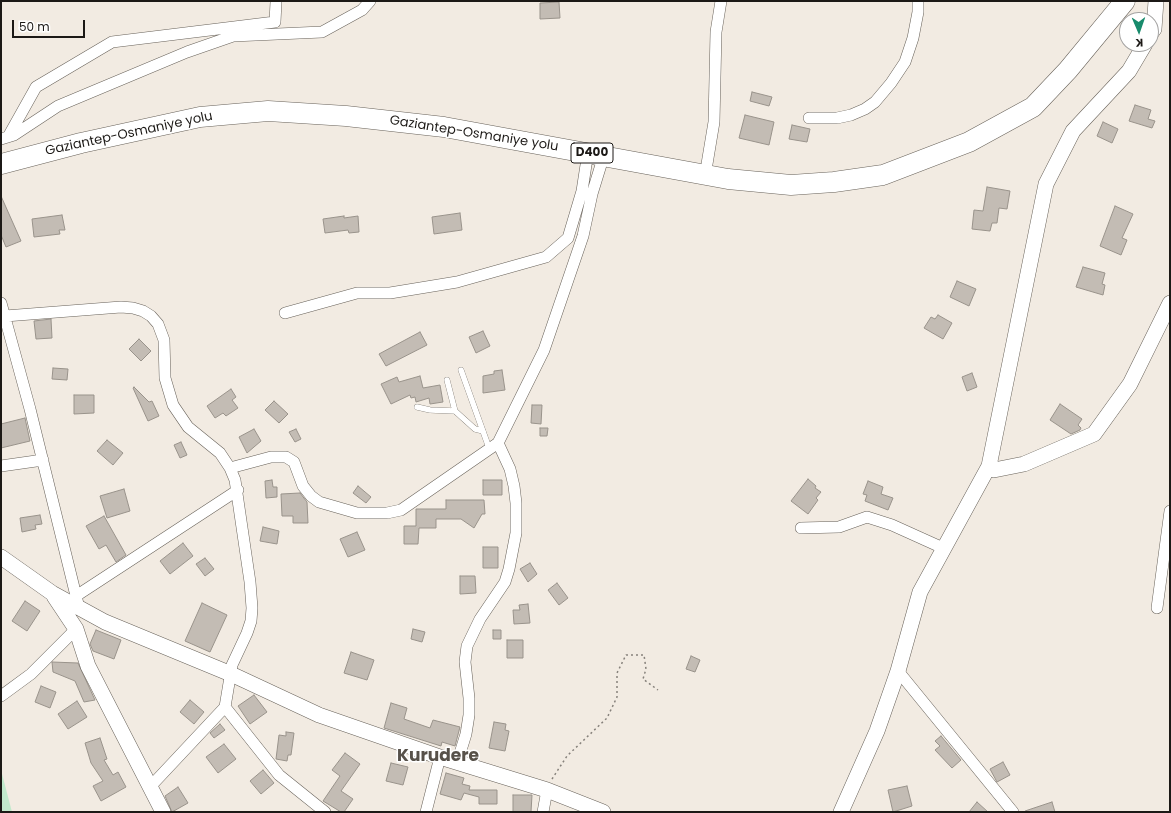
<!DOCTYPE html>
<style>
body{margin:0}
#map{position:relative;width:1171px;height:813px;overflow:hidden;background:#f2ebe2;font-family:Poppins,sans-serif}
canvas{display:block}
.frame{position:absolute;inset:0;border:2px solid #1c1916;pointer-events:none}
.north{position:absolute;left:1119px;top:12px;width:40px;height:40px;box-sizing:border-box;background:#fff;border:1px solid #a4a3a2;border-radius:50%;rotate:178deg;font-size:11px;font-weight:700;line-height:16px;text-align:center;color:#1c1916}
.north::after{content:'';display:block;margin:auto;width:14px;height:18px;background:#188b6c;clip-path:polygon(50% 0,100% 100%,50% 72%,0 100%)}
.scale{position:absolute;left:12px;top:20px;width:73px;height:18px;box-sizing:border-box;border:2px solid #1c1916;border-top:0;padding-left:5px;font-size:12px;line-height:14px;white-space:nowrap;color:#1c1916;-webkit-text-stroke:3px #fff;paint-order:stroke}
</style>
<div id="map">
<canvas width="1171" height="813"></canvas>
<div class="frame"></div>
<div class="north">K</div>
<div class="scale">50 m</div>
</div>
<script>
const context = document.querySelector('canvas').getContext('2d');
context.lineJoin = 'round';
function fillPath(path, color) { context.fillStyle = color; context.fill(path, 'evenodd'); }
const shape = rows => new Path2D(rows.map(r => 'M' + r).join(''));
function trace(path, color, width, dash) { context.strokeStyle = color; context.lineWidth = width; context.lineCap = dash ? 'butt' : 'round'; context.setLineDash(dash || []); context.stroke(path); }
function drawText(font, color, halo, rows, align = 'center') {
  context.font = font + ' Poppins,sans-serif'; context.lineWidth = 3; context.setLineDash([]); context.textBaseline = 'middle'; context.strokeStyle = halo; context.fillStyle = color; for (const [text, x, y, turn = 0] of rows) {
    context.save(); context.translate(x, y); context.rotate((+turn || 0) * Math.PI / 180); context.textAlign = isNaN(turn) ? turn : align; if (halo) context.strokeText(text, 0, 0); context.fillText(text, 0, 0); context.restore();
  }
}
fillPath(shape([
 [1,770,12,812,1,812]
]), '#c2e9cc');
const building = shape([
 [559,2,560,18,540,19,540,3,559,2],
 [752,92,772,97,769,106,750,101,752,92],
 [1135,105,1151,110,1148,119,1155,121,1152,128,1129,121,1135,105],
 [745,115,774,122,769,145,739,138,745,115],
 [1103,122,1118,129,1112,143,1097,136,1103,122],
 [792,125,810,129,807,142,789,139,792,125],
 [987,187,1010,191,1007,209,999,208,997,223,992,223,990,231,972,229,974,210,983,211,987,187],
 [1,196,21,241,6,247,1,235,1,196],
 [1115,206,1133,214,1122,238,1127,240,1121,255,1100,246,1115,206],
 [460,213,462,230,434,234,432,217,460,213],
 [62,215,65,230,59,230,60,234,34,237,32,219,62,215],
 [344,216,344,218,358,216,359,232,349,233,348,230,325,233,323,219,344,216],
 [1083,267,1105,273,1102,284,1105,285,1103,295,1076,287,1083,267],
 [957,281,976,289,969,306,950,297,957,281],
 [938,315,952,323,943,339,924,328,931,317,935,319,938,315],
 [51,319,52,338,36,339,34,321,51,319],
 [483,331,490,346,476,353,469,337,483,331],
 [420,332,427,345,386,366,379,354,420,332],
 [139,339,151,351,141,361,129,349,139,339],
 [53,368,68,369,67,380,52,379,53,368],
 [502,370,505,390,483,393,483,376,494,374,494,371,502,370],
 [972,373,977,387,967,391,962,377,972,373],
 [420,376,423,388,440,385,443,402,430,404,429,398,416,402,415,397,411,398,410,395,391,404,381,384,397,377,399,382,420,376],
 [134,387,149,402,152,401,159,416,148,421,133,388,134,387],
 [231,389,236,397,232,400,238,408,226,416,223,413,215,418,207,406,231,389],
 [74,395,94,395,94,413,74,414,74,395],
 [274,401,288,414,279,423,265,410,274,401],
 [1060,404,1082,419,1078,425,1081,428,1080,430,1071,434,1050,420,1060,404],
 [532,405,542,405,541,424,531,423,532,405],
 [25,418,30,441,1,448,1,424,25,418],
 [540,428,548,428,547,436,540,436,540,428],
 [254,429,261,441,247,453,239,437,254,429],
 [296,429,301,439,295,442,289,432,296,429],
 [107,440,123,453,113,465,97,451,107,440],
 [181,442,187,455,180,458,174,445,181,442],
 [808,479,816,486,815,488,821,492,816,498,818,500,808,514,791,501,808,479],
 [272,480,273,487,277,487,277,497,266,498,265,481,272,480],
 [483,480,502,480,502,495,483,495,483,480],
 [868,481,883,487,881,494,893,498,888,510,865,501,867,495,863,494,868,481],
 [358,486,371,497,366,503,353,493,358,486],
 [124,489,130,511,107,518,100,496,124,489],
 [300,493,307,502,308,523,293,523,293,516,282,516,281,494,300,493],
 [446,500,484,500,485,514,482,514,474,528,461,519,436,519,436,528,419,528,418,544,404,544,404,526,416,526,416,509,446,509,446,500],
 [40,515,42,524,35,525,36,529,22,532,20,518,40,515],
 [104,516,126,555,116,562,106,545,99,549,86,526,104,516],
 [263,527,279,531,277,544,260,541,263,527],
 [357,532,365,550,348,557,340,539,357,532],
 [183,543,193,556,170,574,160,561,183,543],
 [483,547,498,547,498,568,483,568,483,547],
 [205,558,214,569,205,576,196,564,205,558],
 [530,563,537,574,528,582,520,569,530,563],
 [460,576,475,576,476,593,460,594,460,576],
 [557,583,568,598,559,605,548,590,557,583],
 [25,601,40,611,27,631,12,621,25,601],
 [202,603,227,615,210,652,185,641,202,603],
 [528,604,530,623,514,624,513,610,520,610,519,605,528,604],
 [413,629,425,632,422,642,411,639,413,629],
 [96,630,121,640,114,659,93,651,90,644,96,630],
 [493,630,501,630,501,639,493,639,493,630],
 [507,640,523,640,523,658,507,658,507,640],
 [351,652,374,660,367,680,344,673,351,652],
 [691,656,700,660,695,672,686,669,691,656],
 [52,662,78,663,95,700,84,702,75,681,53,672,52,662],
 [41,686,56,692,50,708,35,702,41,686],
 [254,695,267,712,250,724,238,706,254,695],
 [190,700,204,712,194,724,180,712,190,700],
 [77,701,87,717,68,729,58,714,77,701],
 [391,703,407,708,404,719,430,728,433,720,460,727,455,746,442,742,441,746,384,728,391,703],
 [494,722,506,724,505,730,509,731,505,751,489,748,494,722],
 [220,724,225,730,214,738,210,733,220,724],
 [286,732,294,733,291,755,288,755,287,761,276,759,279,735,286,736,286,732],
 [941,736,961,760,952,768,935,750,940,746,935,741,941,736],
 [100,738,107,759,104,760,113,775,118,772,126,787,101,801,93,786,103,781,91,763,85,743,100,738],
 [224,744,236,759,218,773,206,757,224,744],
 [345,753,360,764,341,791,353,799,344,812,341,812,323,801,340,776,332,770,345,753],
 [1003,762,1010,775,997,782,990,769,1003,762],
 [391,763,408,767,403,785,386,781,391,763],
 [263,770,274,783,261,794,250,781,263,770],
 [446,773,464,778,462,784,470,786,469,790,497,790,497,804,479,804,479,797,464,793,461,800,440,794,446,773],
 [907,786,912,806,893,812,888,790,907,786],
 [178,787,188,803,172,812,165,796,178,787],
 [513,795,532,795,531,812,513,812,513,795],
 [977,802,988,812,969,812,977,802],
 [1052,802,1055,812,1025,812,1025,811,1052,802]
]);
fillPath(building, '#c3bcb4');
trace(building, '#99938b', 1);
const lane = shape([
 [461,370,489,448],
 [447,380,455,411,475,429,483,431],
 [417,407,430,410,455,411]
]);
const street = shape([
 [809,118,837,118,851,115,865,109,875,102,891,83,905,62,913,38,918,12,918,1],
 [8,137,36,87,112,42,275,22,276,2],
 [1,139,14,135,58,106,187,52,233,36,322,32,362,10,370,1],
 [705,176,714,122,716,32,721,1],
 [1,303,30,409,79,608],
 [285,313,357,293,390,293,457,282,546,257,568,238,582,191,588,152],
 [5,316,121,307,133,308,143,311,151,316,158,324,164,340,165,378,173,405,188,427,220,453,230,468,235,480,250,582,252,608,251,621,247,633,232,665,225,707,150,787],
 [1,466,43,460],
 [230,468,271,457,286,457,294,462,303,486,311,496,319,502,357,513,387,513,401,510,498,443],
 [801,528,839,527,867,517,892,525,943,548],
 [76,596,238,490],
 [1157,608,1170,511],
 [898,671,1013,812],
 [1,696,31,674,76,629],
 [225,707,279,775,325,812],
 [457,763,466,734,469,715,469,698,465,662,467,646,480,619,505,582,509,569,516,533,516,503,514,486,510,469,498,443,544,350,583,236,592,194,604,155],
 [426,812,440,757],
 [543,812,547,790]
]);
const secondary = shape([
 [1151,33,1154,29,1156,1],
 [989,466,994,470,1024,464,1094,434,1130,384,1170,303],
 [1,557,52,593,105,622,231,674,319,715,440,757,547,790,603,812],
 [54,596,76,629,88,666,163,812],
 [841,812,877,731,898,671,920,592,989,466,1046,184,1073,131,1129,71,1145,44]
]);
const highway = shape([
 [1,164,81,143,200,117,268,111,346,116,444,127,728,179,791,185,834,182,883,175,969,142,1033,107,1068,70,1125,1]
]);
trace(lane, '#68625a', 6);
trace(street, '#68625a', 12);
trace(secondary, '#68625a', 16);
trace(highway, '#68625a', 21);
trace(shape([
 [552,779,567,756,607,718,617,697,617,673,626,655,644,655,646,669,643,679,658,690]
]), '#86817b', 1.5, [2, 3]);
trace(lane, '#fff', 5.5);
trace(street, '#fff', 11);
trace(secondary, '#fff', 15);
trace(highway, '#fff', 20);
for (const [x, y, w] of [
 [592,153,42]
]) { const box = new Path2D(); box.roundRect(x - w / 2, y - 10, w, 20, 3); context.fillStyle = '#fff'; context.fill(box); trace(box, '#1c1916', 1); }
drawText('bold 12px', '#1c1916', null, [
 ["D400",592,153]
]);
drawText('13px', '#1c1916', '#fff', [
 ["Gaziantep-Osmaniye yolu",129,134,-12],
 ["Gaziantep-Osmaniye yolu",474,134,9]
]);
drawText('bold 17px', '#57514a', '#fff', [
 ["Kurudere",438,757]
]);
</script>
